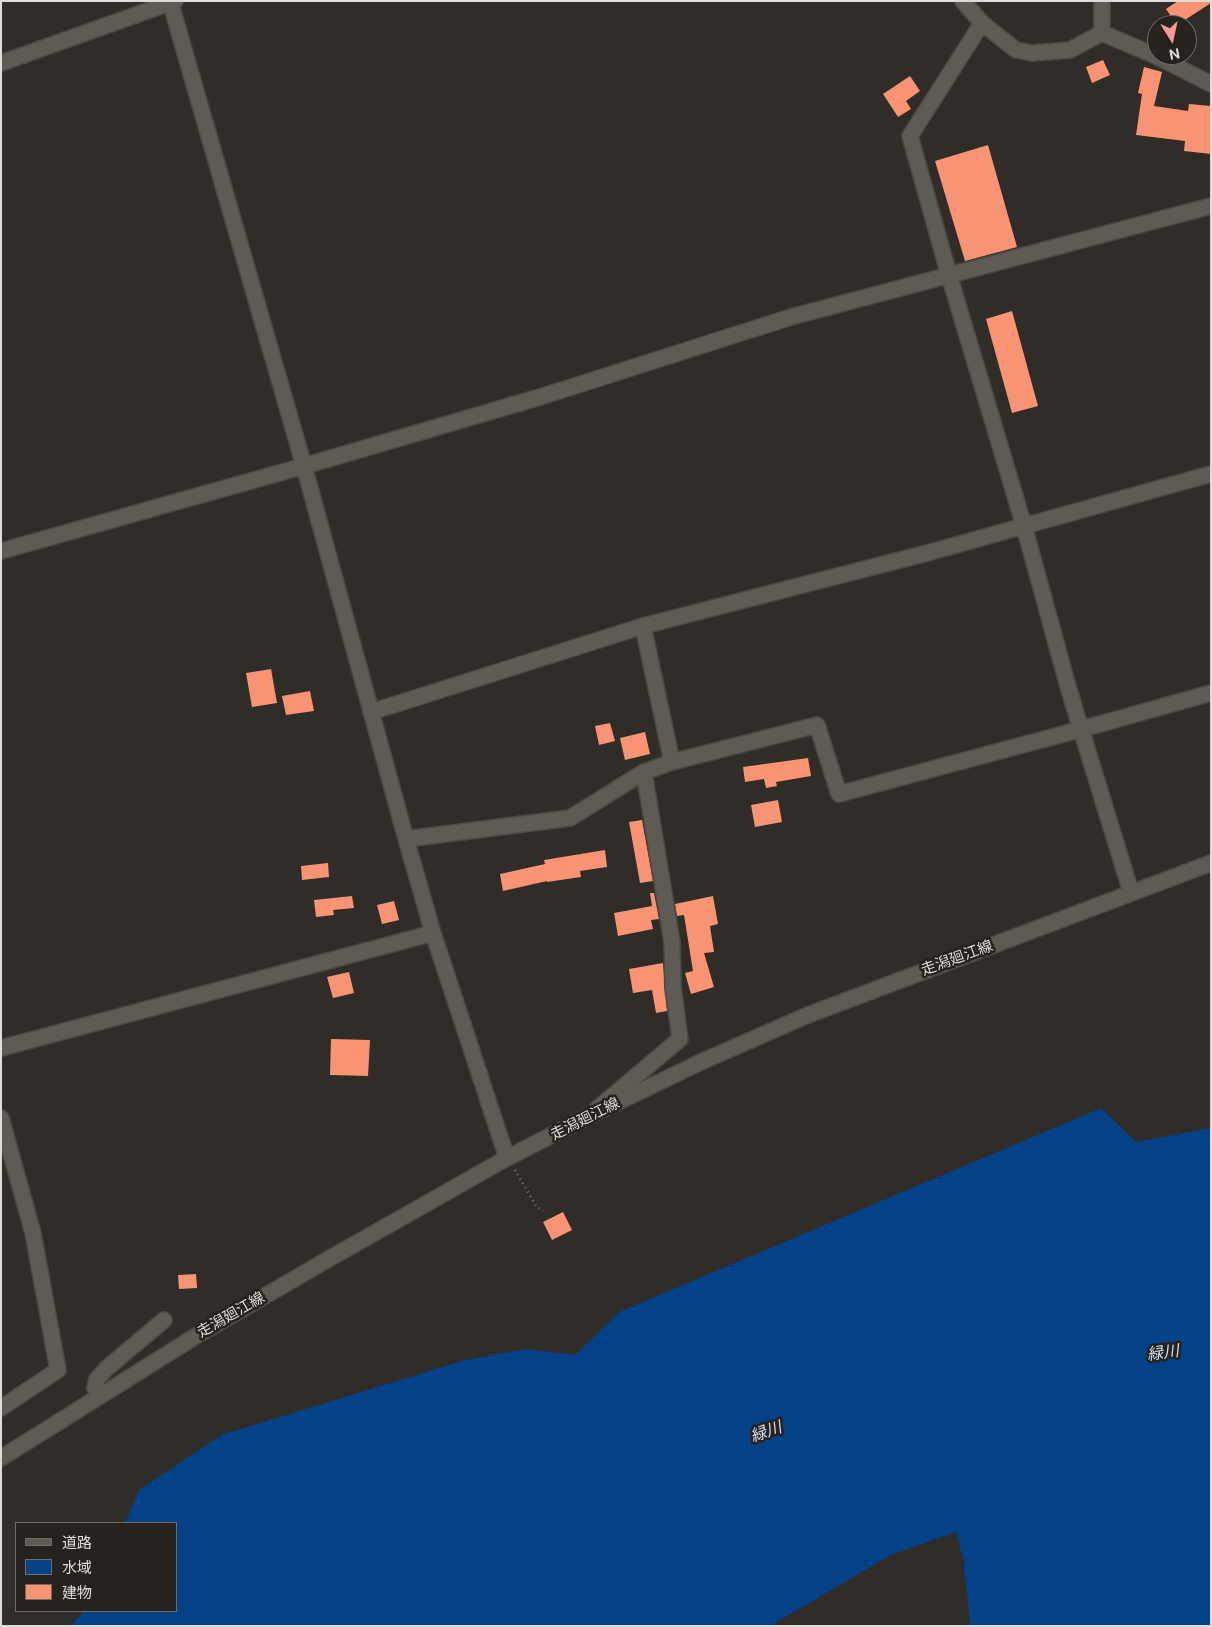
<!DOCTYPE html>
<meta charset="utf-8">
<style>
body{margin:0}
#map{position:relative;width:1212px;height:1627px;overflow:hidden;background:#302c27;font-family:"Public Sans","Noto Sans JP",sans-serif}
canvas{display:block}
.frame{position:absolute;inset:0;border:2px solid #dedcd9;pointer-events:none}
.legend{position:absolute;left:15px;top:1522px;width:162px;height:90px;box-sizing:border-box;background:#26231e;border:1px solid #706d69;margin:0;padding:6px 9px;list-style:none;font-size:15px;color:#dedcd9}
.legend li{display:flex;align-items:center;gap:10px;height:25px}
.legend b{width:25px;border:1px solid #706d69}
.north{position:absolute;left:1147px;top:15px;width:50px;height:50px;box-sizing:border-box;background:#26231e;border:1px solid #706d69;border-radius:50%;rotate:170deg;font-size:14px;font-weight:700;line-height:20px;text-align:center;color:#dedcd9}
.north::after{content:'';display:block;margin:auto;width:18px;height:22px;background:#f59b96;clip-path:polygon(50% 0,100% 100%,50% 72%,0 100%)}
</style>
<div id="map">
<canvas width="1212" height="1627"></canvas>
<div class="frame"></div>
<ul class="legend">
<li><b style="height:6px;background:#5e5a54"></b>道路</li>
<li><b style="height:14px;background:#054187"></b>水域</li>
<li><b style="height:14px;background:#f89474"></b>建物</li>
</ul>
<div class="north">N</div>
</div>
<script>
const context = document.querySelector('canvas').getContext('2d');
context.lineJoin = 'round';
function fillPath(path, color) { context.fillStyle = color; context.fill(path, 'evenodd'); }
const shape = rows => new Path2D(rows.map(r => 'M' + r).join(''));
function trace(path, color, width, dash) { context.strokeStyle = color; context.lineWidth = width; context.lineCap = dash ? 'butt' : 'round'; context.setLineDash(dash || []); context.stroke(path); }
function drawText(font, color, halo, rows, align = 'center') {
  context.font = font + ' "Public Sans","Noto Sans JP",sans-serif'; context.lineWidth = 5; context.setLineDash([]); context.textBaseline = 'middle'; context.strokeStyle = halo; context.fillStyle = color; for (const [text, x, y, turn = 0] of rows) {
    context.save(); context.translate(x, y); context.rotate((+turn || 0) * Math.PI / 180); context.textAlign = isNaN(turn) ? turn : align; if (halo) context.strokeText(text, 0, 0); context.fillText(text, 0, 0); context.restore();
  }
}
fillPath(shape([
 [1101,1108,1136,1142,1211,1128,1211,1626,968,1626,970,1621,963,1559,956,1532,891,1555,770,1626,70,1626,84,1611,176,1611,176,1523,125,1523,139,1490,221,1435,465,1360,526,1349,575,1355,619,1312]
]), '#054187');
fillPath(shape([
 [1178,1,1211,1,1211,3,1177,25,1166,9],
 [1103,60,1110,75,1092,83,1086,67],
 [1144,67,1162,72,1154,106,1188,111,1189,104,1211,106,1211,154,1184,151,1185,141,1136,135,1142,94,1138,93],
 [910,76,920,91,906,101,911,109,898,117,883,94],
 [988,145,1017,247,965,261,935,161],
 [1012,311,1038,406,1012,413,986,319],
 [271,669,277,703,252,707,246,673],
 [310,691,314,711,286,715,282,696],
 [610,723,615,741,599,745,595,726],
 [645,732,650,754,625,760,620,738],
 [808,758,811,776,776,782,777,786,766,788,764,779,745,782,743,767],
 [778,800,782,822,755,827,751,805],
 [642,820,653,881,640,883,629,822],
 [605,850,607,867,580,871,581,877,547,882,547,881,503,891,500,874,545,864,544,860],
 [328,863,329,877,302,880,301,866],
 [650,893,654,893,659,919,651,920,653,929,618,936,614,913,652,906],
 [352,896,354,908,333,910,334,915,316,917,314,900],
 [713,896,718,924,710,926,714,952,704,953,714,987,691,994,685,973,693,971,684,915,677,916,675,904],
 [394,901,399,920,382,924,377,905],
 [663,963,667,1011,656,1013,652,990,633,993,629,969],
 [349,972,354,993,333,998,327,977],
 [331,1039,370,1040,368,1076,330,1075],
 [563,1212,572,1230,552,1240,543,1222],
 [196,1274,197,1288,179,1289,178,1275]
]), '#f89474');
const street = shape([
 [170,1,304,466,406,839,433,933,507,1158],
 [963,1,982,23,1016,50,1032,53,1070,50,1102,33],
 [982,23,910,136,949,275,1024,526,1069,690,1131,892],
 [1102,33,1156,56,1211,84],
 [1102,33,1102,1],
 [1,63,175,1],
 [304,466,540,397,791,317,1211,206],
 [643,626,672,762],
 [371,712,643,626,927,553,1211,474],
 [406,839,570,818,644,772,672,762,817,725,839,794,1082,729,1211,693],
 [1,1048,433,933],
 [597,1109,680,1039,673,987,672,942,644,772],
 [1,1118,33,1233,58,1370,1,1408],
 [98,1397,95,1388,97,1379,107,1368,164,1320]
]);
const secondary = shape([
 [1,551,304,466],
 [1,1458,196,1336,325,1261,507,1158,589,1116,703,1061,808,1015,1211,863]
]);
trace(street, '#4b4944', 18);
trace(secondary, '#4b4944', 18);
trace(shape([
 [515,1170,536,1206,543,1211]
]), '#7f7b77', 2.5, [1, 4]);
trace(street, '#5e5a54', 15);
trace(secondary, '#5e5a54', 15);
drawText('15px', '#dedcd9', '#26231e', [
 ["走潟廻江線",957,958,-20],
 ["走潟廻江線",585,1119,-27],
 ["走潟廻江線",231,1315,-30]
]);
drawText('italic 16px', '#d2e0f5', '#26231e', [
 ["緑川",1163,1353,-8],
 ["緑川",766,1432,-20]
]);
</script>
